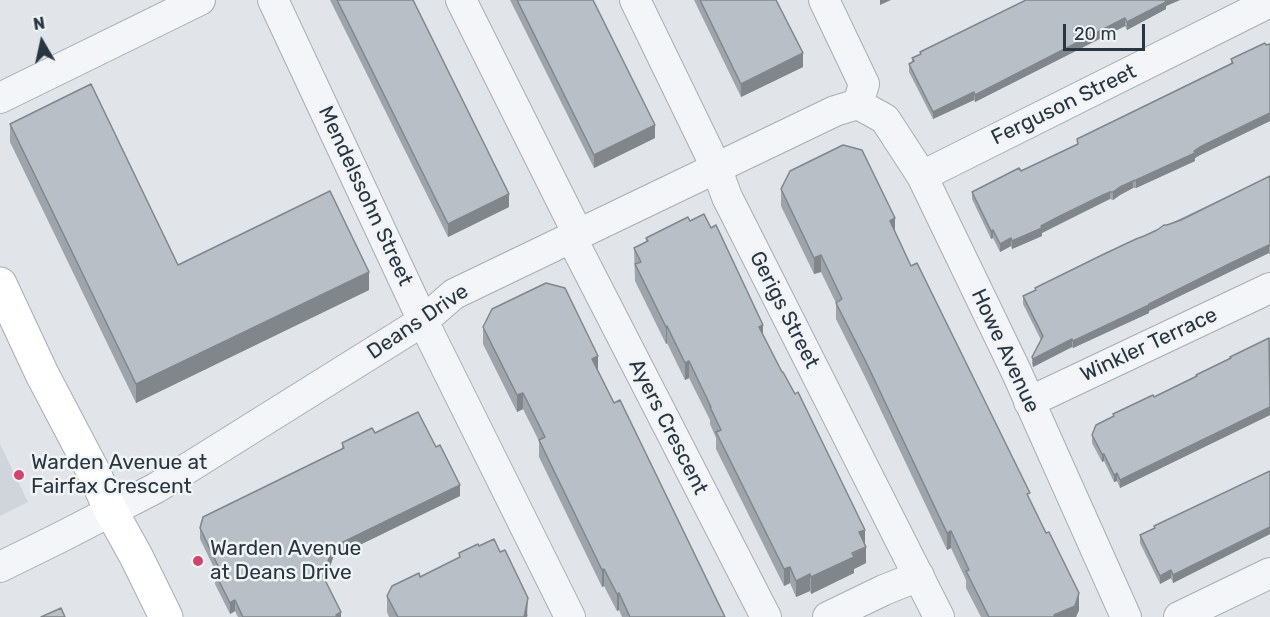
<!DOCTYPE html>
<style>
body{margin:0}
#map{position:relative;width:1270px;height:617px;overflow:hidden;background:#e1e5ea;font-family:Rubik,sans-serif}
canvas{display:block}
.north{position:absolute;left:12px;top:12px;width:60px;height:60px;-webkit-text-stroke:4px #f0f4f7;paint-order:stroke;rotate:351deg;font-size:16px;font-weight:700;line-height:24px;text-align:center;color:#293541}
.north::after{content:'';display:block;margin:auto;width:21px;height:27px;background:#293541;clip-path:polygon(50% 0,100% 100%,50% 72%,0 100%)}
.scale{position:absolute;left:1063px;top:24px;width:82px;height:27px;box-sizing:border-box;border:3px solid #293541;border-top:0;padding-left:8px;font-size:18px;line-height:21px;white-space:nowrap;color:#293541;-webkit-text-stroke:4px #f0f4f7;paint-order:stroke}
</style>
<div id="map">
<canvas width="1270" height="617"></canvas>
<div class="north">N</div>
<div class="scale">20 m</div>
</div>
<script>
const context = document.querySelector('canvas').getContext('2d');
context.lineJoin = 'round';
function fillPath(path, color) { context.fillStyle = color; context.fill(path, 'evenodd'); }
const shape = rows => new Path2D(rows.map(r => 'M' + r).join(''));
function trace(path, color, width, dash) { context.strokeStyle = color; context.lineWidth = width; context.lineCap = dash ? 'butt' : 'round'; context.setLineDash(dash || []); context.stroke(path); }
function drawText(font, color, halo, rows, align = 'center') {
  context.font = font + ' Rubik,sans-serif'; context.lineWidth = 5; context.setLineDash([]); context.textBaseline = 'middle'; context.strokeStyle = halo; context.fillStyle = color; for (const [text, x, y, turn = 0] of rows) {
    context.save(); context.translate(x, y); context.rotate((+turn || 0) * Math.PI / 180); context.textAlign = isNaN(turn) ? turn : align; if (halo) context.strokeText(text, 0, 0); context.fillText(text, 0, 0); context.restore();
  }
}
fillPath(shape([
 [0,444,28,502,0,516]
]), '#cfd5db');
const street = shape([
 [273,0,423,321,570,617],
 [461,0,578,234],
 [635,0,716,167,727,197,939,617],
 [824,0,864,84,858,104],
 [0,98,200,0],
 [922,176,1270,2],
 [571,237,766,617],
 [1029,402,1270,288],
 [0,567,59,538,156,488,423,321,454,294,835,111,858,104,885,119,922,176,1016,371,1126,617],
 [828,617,884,590,919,576],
 [1179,617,1270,573]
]);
const secondary = shape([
 [0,284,42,374,94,473,111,511,136,556,166,617]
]);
trace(street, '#a6adb4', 32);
trace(secondary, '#a6adb4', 35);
trace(street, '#f3f5f8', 30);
trace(secondary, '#fff', 33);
fillPath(shape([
 [330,0,413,0,509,207,448,237],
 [510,0,593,0,655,138,594,168],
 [694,0,776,0,803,67,741,97],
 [1026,0,1180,0,1166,6,1166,9,1127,30,1125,26,975,102,974,100,933,119,909,72,909,64,912,62,912,58,920,54,920,52],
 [1270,44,1270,121,1200,155,1195,158,1195,161,1171,172,1136,188,1133,188,1120,195,1113,200,1110,199,1103,202,1060,223,1042,233,1042,236,1012,249,1011,246,1000,252,993,238,991,239,972,199,972,192,1021,171,1077,144,1077,139,1231,63,1231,59],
 [10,124,178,265,369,290,136,403,10,142],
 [1270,176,1270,255,1269,253,1231,271,1149,311,1149,313,1073,348,1072,347,1033,367,1032,364,1032,357,1041,340,1023,304,1023,296,1035,291,1035,288],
 [781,189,895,234,1030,501,1079,610,1076,617,981,617,966,588,966,580,951,548,947,550,866,379,836,319,836,303,821,272,814,274,781,206],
 [646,238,763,334,865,544,866,563,854,569,854,573,811,594,810,591,796,597,790,583,784,586,716,449,716,438,710,424,710,420,689,378,685,380,667,343,666,344,635,281,634,248,646,242],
 [483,327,598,371,725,617,622,617,619,610,617,611,604,586,602,587,539,457,539,441,523,409,517,412,483,344],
 [1270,338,1270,415,1120,488,1117,481,1114,482,1104,461,1102,462,1092,443,1092,435,1113,417,1113,414,1154,397,1196,376,1196,375,1230,358,1230,357],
 [375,433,460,496,333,558,325,580,341,617,238,617,235,611,230,614,215,584,216,572,200,539,200,528,342,449,342,443],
 [1270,471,1270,534,1173,583,1171,578,1160,584,1140,543,1140,535,1154,528,1154,526],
 [459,553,528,615,527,617,389,617,387,612,387,596,420,577,459,558]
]), '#9ea4aa');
fillPath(shape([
 [880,0,891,0,880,5],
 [1165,0,1180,0,1166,6,1166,9,1127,30,1127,22],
 [1125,18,1125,26,975,102,975,95],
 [803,53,803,67,741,97,741,84],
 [974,92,974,100,933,119,933,112],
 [1270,113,1270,121,1200,155,1195,158,1195,161,1136,188,1136,180,1200,147],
 [655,125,655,138,594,168,594,155],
 [1133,181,1133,188,1120,195,1113,200,1113,192,1120,187],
 [1110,192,1110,199,1042,233,1042,236,1012,249,1012,241,1041,226],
 [509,194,509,207,448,237,448,224],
 [895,218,895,235,890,221],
 [993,230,993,238,991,239,991,231],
 [1011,238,1011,246,1000,252,1000,244],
 [1269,245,1269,253,1149,311,1149,313,1073,348,1073,341,1231,263],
 [821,255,821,272,814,274,814,258],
 [369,272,369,290,136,403,136,384],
 [763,325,763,342,759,327],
 [667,326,667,343,666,344,666,327],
 [1072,339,1072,347,1033,367,1033,359],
 [598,356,598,372,592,359],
 [689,361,689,378,685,380,685,363],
 [523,393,523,409,517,412,517,395],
 [1270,407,1270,415,1120,488,1120,480],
 [1102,454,1104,454,1104,461,1102,462],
 [1117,473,1117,481,1114,482,1114,475],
 [460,485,460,496,333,558,323,587,323,576,333,547],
 [1270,527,1270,534,1173,583,1173,575],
 [865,530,865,546,859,532],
 [951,531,951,548,947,550,947,533],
 [866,547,866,563,854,569,854,573,811,594,811,577],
 [790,567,790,583,784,586,784,569],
 [604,569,604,586,602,587,602,570],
 [1171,570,1171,578,1160,584,1160,576],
 [810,574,810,591,796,597,796,581],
 [619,593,619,610,617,611,617,594],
 [1079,593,1079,610,1076,617,1054,617,1054,615],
 [528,598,527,617,524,617],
 [235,600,235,611,230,614,230,603],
 [341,612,341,617,336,617,336,615]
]), '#81868b');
const building = shape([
 [337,0,413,0,509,194,448,224,337,0],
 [517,0,593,0,655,125,594,155,517,0],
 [700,0,776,0,803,53,741,84,700,0],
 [1026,0,1165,0,1166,2,1127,22,1125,18,975,95,974,92,933,112,909,64,914,61,912,58,921,54,920,52,1026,0],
 [1265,43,1266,45,1270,44,1270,113,1200,147,1194,151,1195,153,1171,164,1136,180,1133,181,1120,187,1113,192,1110,192,1103,195,1060,216,1041,226,1042,228,1012,241,1011,238,1000,244,993,230,991,231,972,192,1019,168,1021,171,1078,144,1077,139,1233,63,1231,59,1265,43],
 [91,84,178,265,330,191,369,272,136,384,10,124,91,84],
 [843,145,862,150,895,218,890,221,911,266,917,263,1030,493,1027,494,1046,533,1049,532,1079,593,1075,606,1054,615,1055,617,989,617,966,571,969,570,951,531,947,533,866,362,836,303,842,299,821,255,814,258,781,189,790,171,843,145],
 [1270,176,1270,247,1269,245,1231,263,1149,304,1149,305,1073,341,1072,339,1033,359,1032,357,1043,336,1023,296,1036,290,1035,288,1102,255,1136,239,1144,236,1157,230,1164,225,1167,225,1181,220,1270,176],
 [704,214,711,228,716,225,763,325,759,327,782,372,783,372,795,394,798,392,865,530,859,532,866,547,852,553,854,557,811,577,810,574,796,581,790,567,784,569,716,432,721,430,710,407,711,407,689,361,685,363,667,326,666,327,635,264,641,262,634,248,648,241,646,238,688,217,690,221,704,214],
 [546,283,565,288,598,356,592,359,614,403,620,400,725,617,630,617,619,593,617,594,604,569,602,570,539,440,545,437,523,393,517,395,483,327,492,309,546,283],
 [1269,338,1270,407,1120,480,1117,473,1114,475,1104,454,1102,454,1092,435,1096,425,1114,416,1113,414,1153,395,1154,397,1197,376,1196,375,1231,358,1230,357,1269,338],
 [418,412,436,447,440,445,460,485,333,547,323,576,341,612,336,615,337,617,243,617,235,600,230,603,215,573,220,570,200,528,203,517,344,448,342,443,372,428,375,433,418,412],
 [1270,471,1270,527,1173,575,1171,570,1160,576,1140,535,1155,528,1154,526,1270,471],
 [494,539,500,552,505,550,528,598,524,617,398,617,387,596,392,586,419,573,420,577,460,557,459,553,478,544,479,546,494,539],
 [61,608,65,617,41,617,61,608]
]);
fillPath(building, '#b8bfc6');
trace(building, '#81868b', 1.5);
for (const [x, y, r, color] of [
 [19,475,6,"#cf456c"],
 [198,561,6,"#cf456c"]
]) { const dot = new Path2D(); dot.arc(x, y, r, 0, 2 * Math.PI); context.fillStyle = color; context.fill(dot); trace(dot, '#f0f4f7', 2); }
drawText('21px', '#293541', '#f0f4f7', [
 ["Ferguson Street",1064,105,-26],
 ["Mendelssohn Street",365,196,65],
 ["Gerigs Street",784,310,63],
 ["Deans Drive",418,322,-34],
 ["Winkler Terrace",1149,345,-25],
 ["Howe Avenue",1005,351,65],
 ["Ayers Crescent",668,427,63]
]);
drawText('21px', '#293541', '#f0f4f7', [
 ["Warden Avenue at",31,463],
 ["Fairfax Crescent",31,487],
 ["Warden Avenue",210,549],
 ["at Deans Drive",210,573]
], 'left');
</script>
